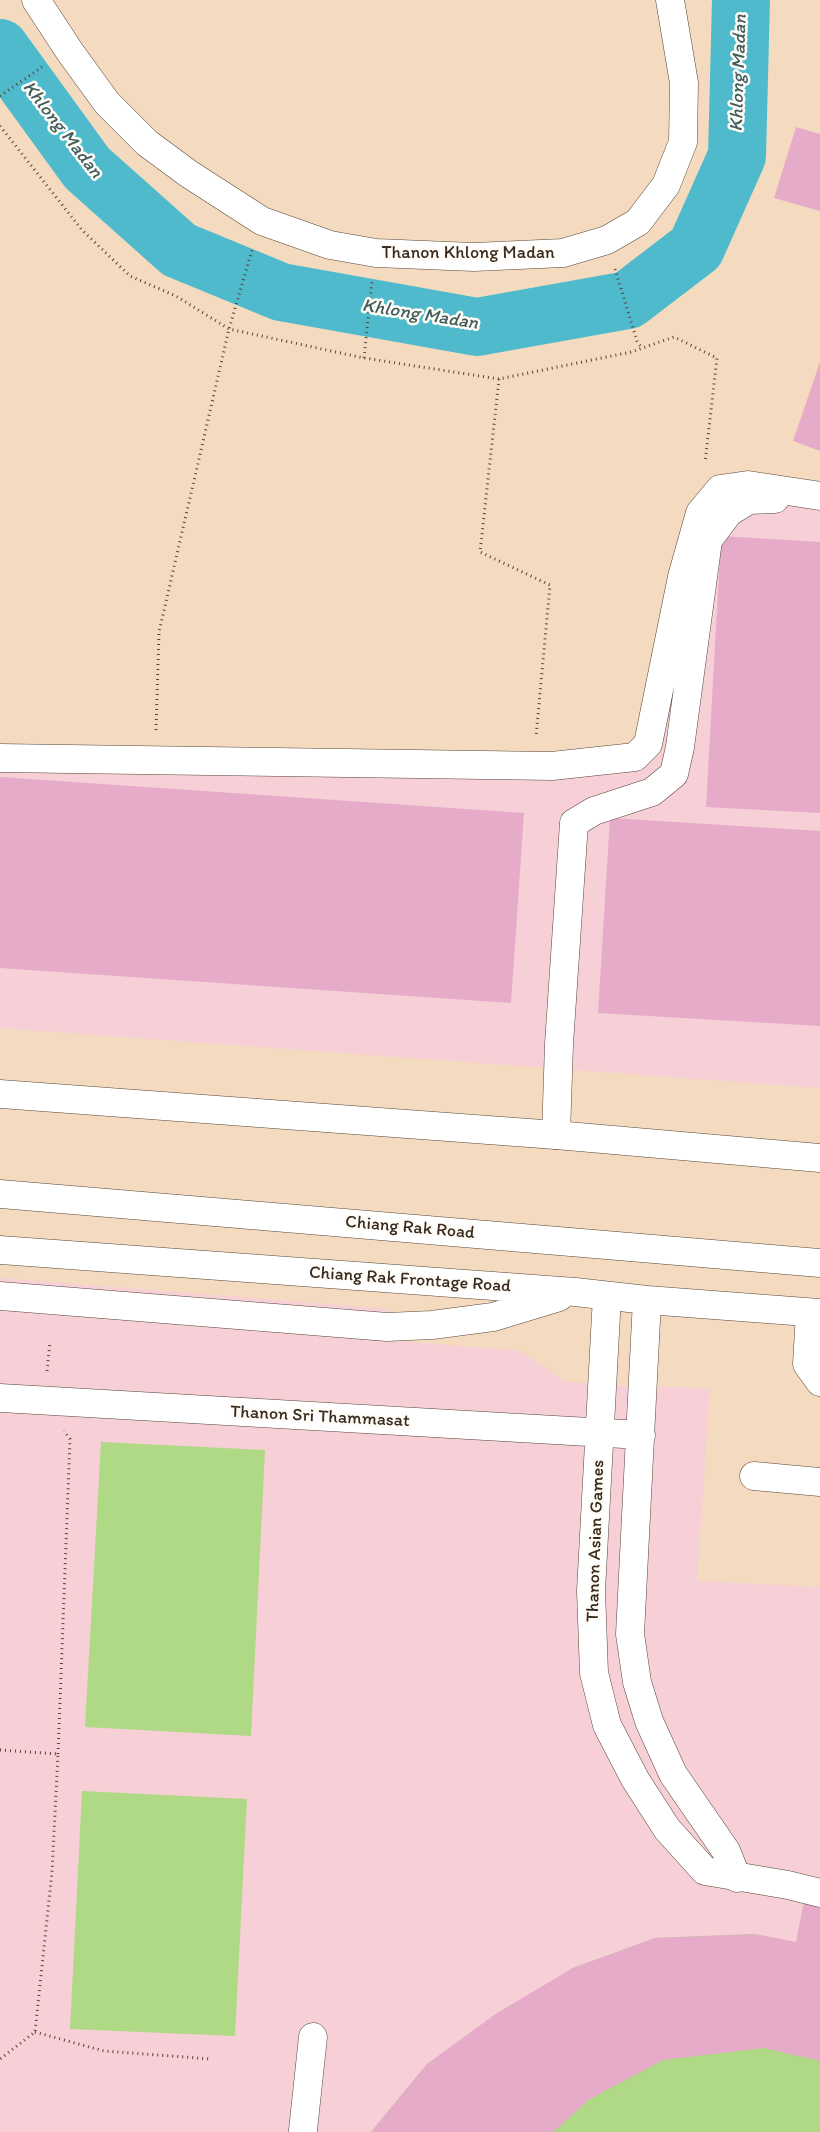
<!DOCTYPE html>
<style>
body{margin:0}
canvas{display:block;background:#f4dbbf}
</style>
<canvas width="820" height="2132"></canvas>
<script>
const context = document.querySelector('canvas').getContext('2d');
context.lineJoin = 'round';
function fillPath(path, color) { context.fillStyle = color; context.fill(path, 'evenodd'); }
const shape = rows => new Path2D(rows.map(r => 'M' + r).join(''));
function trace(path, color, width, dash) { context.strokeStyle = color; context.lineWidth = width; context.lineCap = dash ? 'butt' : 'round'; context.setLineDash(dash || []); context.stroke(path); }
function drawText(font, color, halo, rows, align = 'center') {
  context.font = font + ' Itim,sans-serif'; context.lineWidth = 5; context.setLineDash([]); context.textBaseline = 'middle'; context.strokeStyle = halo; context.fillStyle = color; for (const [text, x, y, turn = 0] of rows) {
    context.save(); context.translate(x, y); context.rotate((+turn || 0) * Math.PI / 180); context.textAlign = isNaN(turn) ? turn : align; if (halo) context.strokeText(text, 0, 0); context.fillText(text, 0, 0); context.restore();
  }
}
fillPath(shape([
 [820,489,820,1088,0,1028,0,760,556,771,659,756,698,523],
 [0,1278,388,1309,387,1340,520,1351,554,1373,564,1381,603,1385,710,1388,697,1581,820,1587,820,2132,0,2132]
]), '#f6cfd7');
fillPath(shape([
 [101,1442,265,1450,251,1736,85,1727],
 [82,1791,247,1799,235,2036,70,2029],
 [755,1934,820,1949,820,2132,371,2132,427,2064,573,1968,655,1938]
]), '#afd984');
trace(shape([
 [0,48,87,168,179,250,281,292,477,327,628,300,696,248,737,156,741,0]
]), '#50bacd', 58);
fillPath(shape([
 [796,127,820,134,820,211,774,198],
 [820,362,820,451,793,441],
 [721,536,820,542,820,813,706,807],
 [0,777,524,813,511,1003,0,968],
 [610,818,820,831,820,1026,598,1013],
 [804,1901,820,1905,820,2061,764,2048,663,2060,590,2099,553,2132,371,2132,427,2064,497,2013,573,1968,655,1938,755,1934,796,1942]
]), '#e5abc8');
const minor = shape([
 [36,0,70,52,107,103,147,143,189,174,262,221,330,245,376,253,474,257,563,253,607,240,638,222,666,185,683,142,684,83,670,0],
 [0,758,552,766,635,757,648,744,682,577,700,513,720,489,748,485,820,496],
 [556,1135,559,1044,574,823,594,811,652,792,674,774,680,747,708,540,729,512,749,500,775,499],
 [0,1250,575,1292,647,1300,820,1313],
 [0,1296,387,1327,432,1325,493,1317,559,1297],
 [607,1296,591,1591,594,1673,607,1725,635,1779,667,1829,705,1871,788,1885,820,1893],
 [647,1300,630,1634,637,1682,649,1721,673,1774,726,1851,737,1878],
 [810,1313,807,1364,820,1382],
 [0,1398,641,1435],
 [754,1476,820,1482],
 [303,2130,313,2037]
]);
const major = shape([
 [0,1094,556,1135,820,1158],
 [0,1194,820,1263]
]);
trace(minor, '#574536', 29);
trace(major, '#574536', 29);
trace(shape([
 [0,96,45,65],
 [0,126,82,230,130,276,176,296,229,329,364,358,499,379,631,352,674,337,717,358,705,463],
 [615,269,637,341,642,348],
 [364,358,372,282],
 [499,379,480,552,550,585,536,737],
 [156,730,159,632,229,329,252,250],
 [47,1371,50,1342],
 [0,1750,58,1754,52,1872,35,2032,0,2059],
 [58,1754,70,1439,64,1431],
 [35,2032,104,2051,211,2059]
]), '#574536', 3, [1, 4]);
trace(minor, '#fff', 28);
trace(major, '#fff', 28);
drawText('18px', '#3b2a1e', '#fdfcf7', [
 ["Thanon Khlong Madan",468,253],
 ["Chiang Rak Road",410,1228,5],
 ["Chiang Rak Frontage Road",410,1280,4],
 ["Thanon Sri Thammasat",320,1417,3],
 ["Thanon Asian Games",596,1541,-88]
]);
drawText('italic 19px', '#425c5b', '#fdfcf7', [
 ["Khlong Madan",739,73,-88],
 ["Khlong Madan",62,130,52],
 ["Khlong Madan",420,315,9]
]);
</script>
